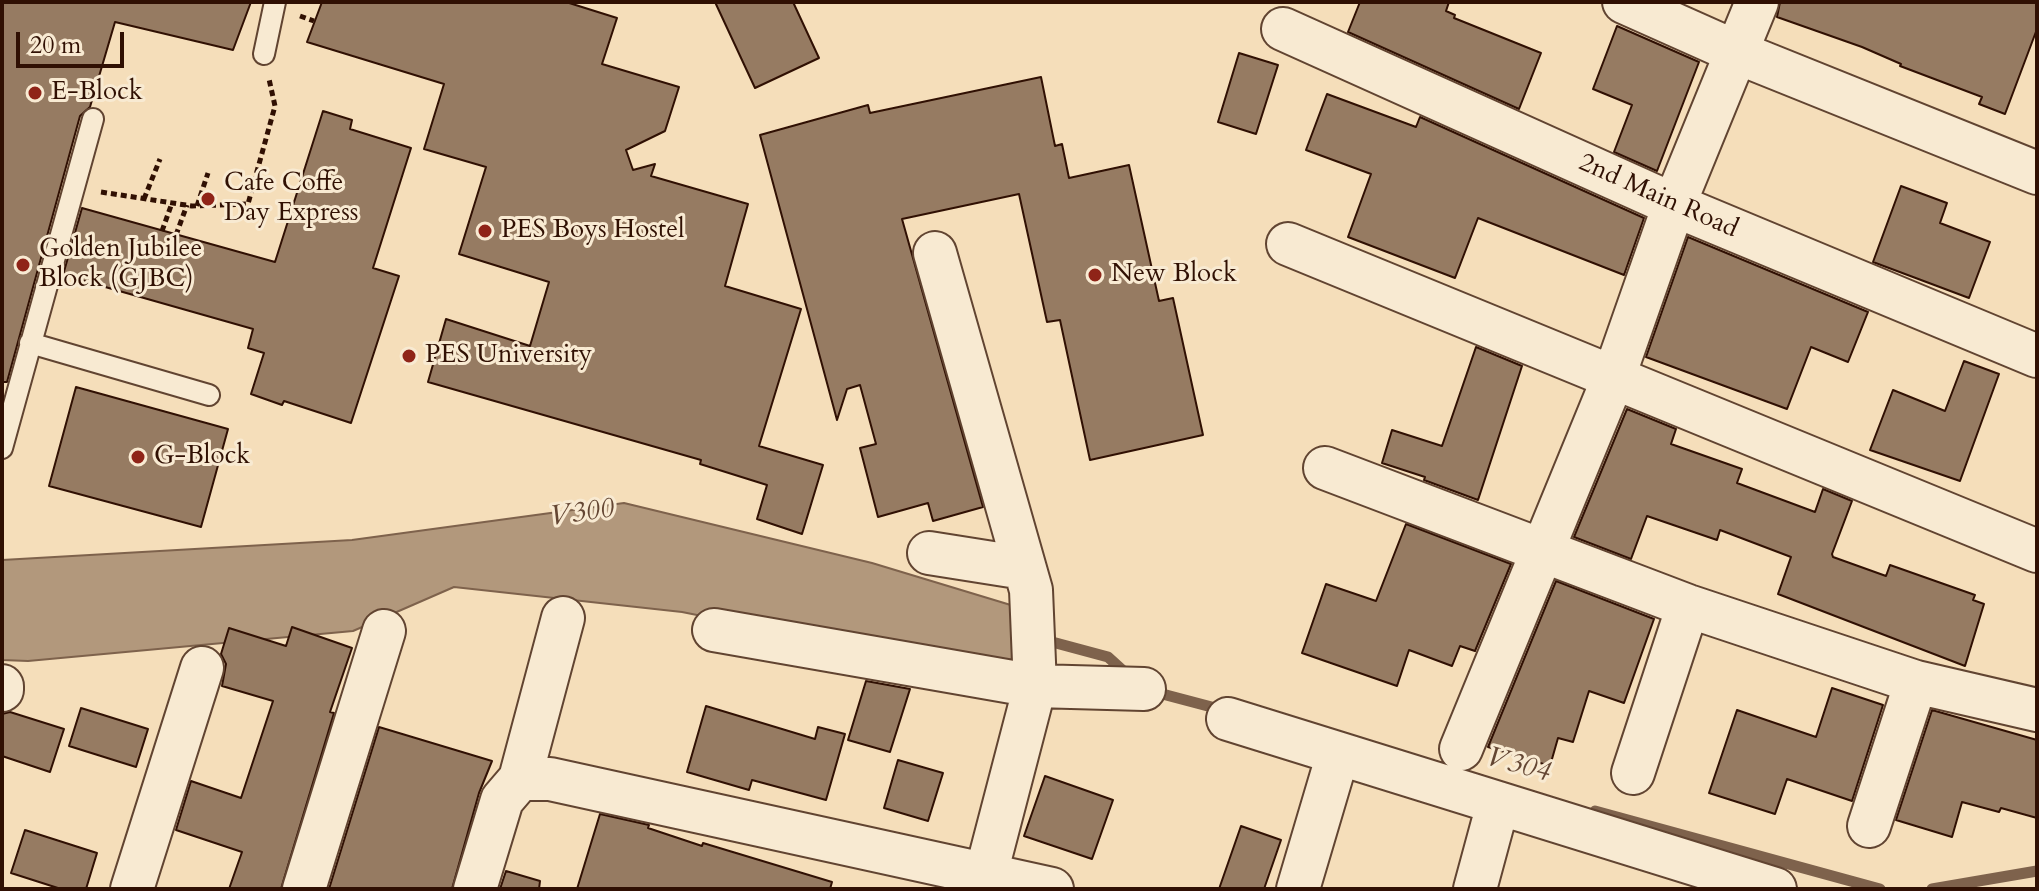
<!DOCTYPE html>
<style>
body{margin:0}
#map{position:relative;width:2039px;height:891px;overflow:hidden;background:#f5deba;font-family:Cardo,serif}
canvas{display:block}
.frame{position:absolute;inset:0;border:4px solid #301003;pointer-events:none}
.scale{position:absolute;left:16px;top:32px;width:108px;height:36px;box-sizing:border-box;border:4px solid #301003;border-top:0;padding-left:10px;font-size:24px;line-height:28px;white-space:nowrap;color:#301003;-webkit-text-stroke:6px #f8ead2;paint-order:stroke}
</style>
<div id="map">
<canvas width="2039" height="891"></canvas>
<div class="frame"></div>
<div class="scale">20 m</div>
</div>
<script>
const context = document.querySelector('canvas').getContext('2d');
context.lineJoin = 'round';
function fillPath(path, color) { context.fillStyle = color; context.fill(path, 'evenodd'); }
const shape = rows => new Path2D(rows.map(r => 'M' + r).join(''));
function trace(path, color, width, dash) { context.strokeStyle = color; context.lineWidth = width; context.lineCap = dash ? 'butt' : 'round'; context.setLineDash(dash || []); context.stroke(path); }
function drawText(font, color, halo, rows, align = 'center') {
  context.font = font + ' Cardo,serif'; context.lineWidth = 6; context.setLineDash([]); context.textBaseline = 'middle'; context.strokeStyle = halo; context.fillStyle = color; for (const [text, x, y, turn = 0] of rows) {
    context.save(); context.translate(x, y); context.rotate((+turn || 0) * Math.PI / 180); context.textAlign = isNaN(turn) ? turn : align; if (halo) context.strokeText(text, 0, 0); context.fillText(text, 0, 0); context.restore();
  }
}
const water = shape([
 [624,503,872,563,1014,606,1011,678,682,612,454,587,353,631,28,661,2,660,2,560,352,540,624,503]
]);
fillPath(water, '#b2987c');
trace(water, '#7e624c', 2);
trace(shape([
 [1041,639,1108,657,1130,677],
 [1151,691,1223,710],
 [1595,811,1880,889],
 [1932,889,2037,871]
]), '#7e624c', 11);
const building = shape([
 [2,2,251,2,233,50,115,22,90,107,80,116,7,382,2,382,2,2],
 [322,2,566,2,617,18,602,64,679,87,665,131,626,150,633,170,655,164,651,176,748,204,725,286,801,309,759,446,823,465,802,534,757,519,767,485,700,464,701,460,428,382,446,319,530,346,549,282,459,254,486,167,424,149,444,84,307,42,322,2],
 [715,2,793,2,819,58,755,88,715,2],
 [1360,2,1449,2,1446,11,1455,15,1454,18,1541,53,1519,109,1348,32,1360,2],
 [1780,2,2037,2,2037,29,2005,114,1979,104,1982,97,1900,66,1901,64,1862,47,1777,17,1780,2],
 [1617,26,1699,62,1657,171,1614,152,1632,105,1593,89,1617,26],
 [1239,53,1278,65,1256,134,1218,122,1239,53],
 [1041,77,1055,146,1062,144,1069,178,1129,165,1159,301,1173,298,1203,435,1090,460,1060,320,1047,322,1019,194,902,219,983,507,933,521,928,503,878,517,860,448,876,444,860,385,847,389,837,420,760,135,868,105,870,113,1041,77],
 [1327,94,1416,127,1420,117,1644,218,1624,275,1478,218,1455,278,1348,237,1371,174,1306,150,1327,94],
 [323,111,352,120,350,129,411,148,373,268,399,276,351,423,284,401,282,405,251,394,264,353,248,348,253,329,63,275,82,208,275,262,323,111],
 [1901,186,1947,203,1940,223,1990,242,1969,298,1873,262,1901,186],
 [1688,237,1868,312,1848,362,1811,347,1787,409,1646,357,1688,237],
 [1476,347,1522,366,1478,500,1424,480,1425,477,1382,463,1392,430,1442,446,1476,347],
 [1964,361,1999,374,1960,481,1870,450,1893,390,1945,411,1964,361],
 [76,387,228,429,201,527,49,486,76,387],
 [1627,409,1676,429,1671,444,1742,469,1737,483,1815,512,1823,489,1852,501,1832,554,1833,557,1886,576,1890,565,1975,595,1973,600,1984,604,1965,666,1778,594,1791,557,1720,530,1717,540,1647,516,1631,559,1574,537,1627,409],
 [1406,524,1511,564,1475,651,1460,646,1452,666,1409,650,1397,686,1302,653,1326,584,1376,601,1406,524],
 [1556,581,1654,619,1624,703,1589,691,1573,742,1558,738,1550,766,1488,747,1556,581],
 [292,627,352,648,330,712,334,713,281,889,229,889,242,852,176,830,191,781,241,798,273,701,222,686,226,664,221,654,229,628,286,646,292,627],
 [866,681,910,689,890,752,848,740,866,681],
 [1832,688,1883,705,1852,801,1787,779,1775,814,1709,793,1737,710,1816,737,1832,688],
 [706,706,815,739,818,727,845,734,826,800,752,780,749,790,687,772,706,706],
 [81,708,148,729,136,767,69,746,81,708],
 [1932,710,2037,740,2037,818,2001,808,1999,812,1962,802,1952,837,1896,820,1932,710],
 [10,712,64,729,50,772,2,756,2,714,10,712],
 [379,727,492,761,479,793,452,889,329,889,379,727],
 [898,760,943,773,928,821,884,808,898,760],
 [1045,776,1113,800,1092,859,1024,836,1045,776],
 [600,814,649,825,648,828,702,846,703,843,832,882,830,889,577,889,600,814],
 [1241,826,1281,840,1264,889,1219,889,1241,826],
 [25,830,97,853,86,889,61,889,11,873,25,830],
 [506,871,540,881,539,889,500,889,506,871]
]);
fillPath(building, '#967b62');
trace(building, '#301003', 2);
const service = shape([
 [264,54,275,2],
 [30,343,209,395],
 [2,448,93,119]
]);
const minor = shape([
 [1624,2,1736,52,2037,173],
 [1283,29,1674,205,2037,356],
 [1288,244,2037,551],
 [935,253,1031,590,1035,686,982,889],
 [1325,468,1688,606,1916,682,2037,710],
 [929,553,1024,568],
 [714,630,1035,686,1144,689],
 [2,686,2,690],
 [1228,719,1775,889],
 [1461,749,1613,379,1674,205,1757,2],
 [1633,773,1688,606],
 [520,779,563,618],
 [1869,826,1916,682],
 [132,889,202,668],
 [304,889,384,631],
 [475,889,502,800,520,779,550,779,1052,889],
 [1298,889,1338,754],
 [1475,889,1498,804]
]);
trace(service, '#614431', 24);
trace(minor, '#614431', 46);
trace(shape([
 [300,16,314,21],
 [101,192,192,206,248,204,275,106,269,79],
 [144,199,160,159],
 [197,206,208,173],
 [162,231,172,203],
 [176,235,187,205]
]), '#301003', 5, [6, 4]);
trace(service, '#f8ead2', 20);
trace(minor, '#f8ead2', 42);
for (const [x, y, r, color] of [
 [35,93,8,"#8f2418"],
 [208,199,8,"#8f2418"],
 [485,231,8,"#8f2418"],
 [23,265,8,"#8f2418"],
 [1095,275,8,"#8f2418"],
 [409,356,8,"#8f2418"],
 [138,457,8,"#8f2418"]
]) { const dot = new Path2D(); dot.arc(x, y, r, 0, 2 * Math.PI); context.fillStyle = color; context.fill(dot); trace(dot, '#f8ead2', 3); }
drawText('26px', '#301003', '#f8ead2', [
 ["E-Block",51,93],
 ["Cafe Coffe",224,184],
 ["Day Express",224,214],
 ["PES Boys Hostel",501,231],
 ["Golden Jubilee",39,250],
 ["Block (GJBC)",39,280],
 ["New Block",1111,275],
 ["PES University",425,356],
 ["G-Block",154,457]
], 'left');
drawText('26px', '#301003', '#f8ead2', [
 ["2nd Main Road",1658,197,24]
]);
drawText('italic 28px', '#644633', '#f8ead2', [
 ["V300",582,514,-8],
 ["V304",1518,766,15]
]);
</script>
